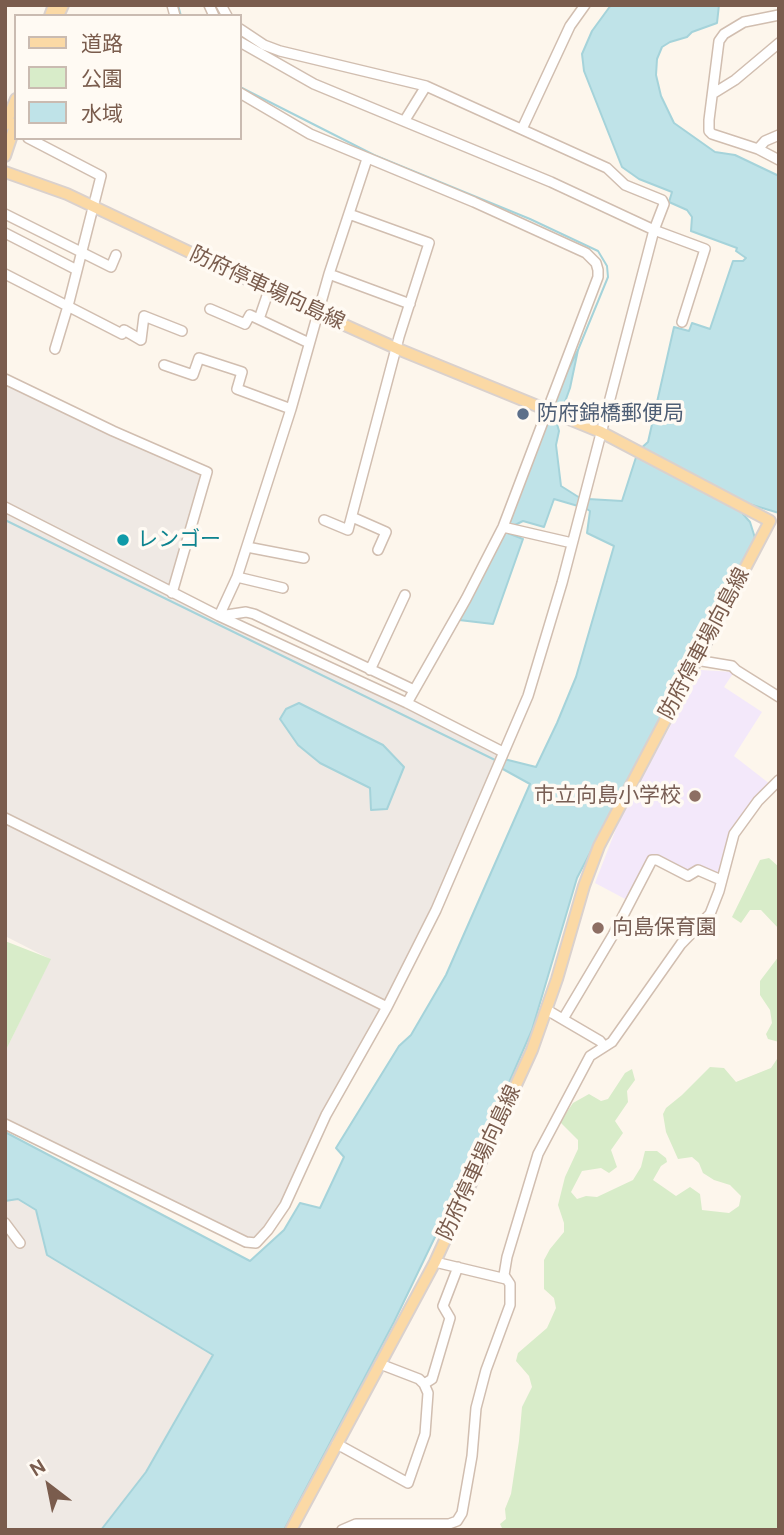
<!DOCTYPE html>
<meta charset="utf-8">
<style>
body{margin:0}
#map{position:relative;width:784px;height:1535px;overflow:hidden;background:#fdf6ec;font-family:"DM Sans","Noto Sans JP",sans-serif}
canvas{display:block}
.frame{position:absolute;inset:0;border:7px solid #7a5c4d;pointer-events:none}
.legend{position:absolute;left:14px;top:14px;width:228px;height:126px;box-sizing:border-box;background:#fffaf3;border:2px solid #cabbb1;margin:0;padding:9px 12px;list-style:none;font-size:21px;color:#7a5c4d}
.legend li{display:flex;align-items:center;gap:14px;height:35px}
.legend b{width:35px;border:2px solid #cabbb1}
.north{position:absolute;left:14px;top:1451px;width:70px;height:70px;-webkit-text-stroke:5px #fffaf3;paint-order:stroke;rotate:328deg;font-size:19px;font-weight:700;line-height:28px;text-align:center;color:#7a5c4d}
.north::after{content:'';display:block;margin:auto;width:24px;height:32px;background:#7a5c4d;clip-path:polygon(50% 0,100% 100%,50% 72%,0 100%)}
</style>
<div id="map">
<canvas width="784" height="1535"></canvas>
<div class="frame"></div>
<ul class="legend">
<li><b style="height:9px;background:#fbd9a5"></b>道路</li>
<li><b style="height:19px;background:#d8ecc9"></b>公園</li>
<li><b style="height:19px;background:#bfe3e8"></b>水域</li>
</ul>
<div class="north">N</div>
</div>
<script>
const context = document.querySelector('canvas').getContext('2d');
context.lineJoin = 'round';
function fillPath(path, color) { context.fillStyle = color; context.fill(path, 'evenodd'); }
const shape = rows => new Path2D(rows.map(r => 'M' + r).join(''));
function trace(path, color, width, dash) { context.strokeStyle = color; context.lineWidth = width; context.lineCap = dash ? 'butt' : 'round'; context.setLineDash(dash || []); context.stroke(path); }
function drawText(font, color, halo, rows, align = 'center') {
  context.font = font + ' "DM Sans","Noto Sans JP",sans-serif'; context.lineWidth = 7; context.setLineDash([]); context.textBaseline = 'middle'; context.strokeStyle = halo; context.fillStyle = color; for (const [text, x, y, turn = 0] of rows) {
    context.save(); context.translate(x, y); context.rotate((+turn || 0) * Math.PI / 180); context.textAlign = isNaN(turn) ? turn : align; if (halo) context.strokeText(text, 0, 0); context.fillText(text, 0, 0); context.restore();
  }
}
fillPath(shape([
 [5,381,207,472,172,593,503,752,436,910,326,1115,285,1205,256,1243,173,1206,5,1119,5,1052,50,959,5,936],
 [18,1199,36,1210,47,1255,213,1355,146,1472,101,1530,5,1530,5,1201]
]), '#efe9e4');
fillPath(shape([
 [701,670,734,672,724,687,762,712,734,756,770,784,736,821,719,878,696,867,687,874,652,855,627,900,595,883,621,816]
]), '#f3e8fa');
fillPath(shape([
 [769,858,779,867,779,929,761,910,750,910,741,923,732,917,760,860],
 [5,941,51,959,5,1052],
 [779,956,779,1042,768,1039,766,1034,772,1023,770,1010,760,995,760,981],
 [779,1056,779,1530,503,1530,500,1524,506,1519,505,1509,511,1494,519,1441,522,1407,532,1387,529,1376,516,1361,518,1353,547,1328,556,1308,554,1298,544,1289,544,1260,550,1249,564,1232,564,1223,558,1205,565,1177,578,1149,578,1140,560,1122,573,1103,589,1094,601,1101,608,1099,625,1073,632,1069,635,1080,627,1091,628,1102,615,1121,623,1133,611,1150,617,1167,609,1173,601,1168,582,1171,571,1192,577,1199,586,1196,597,1197,633,1180,641,1167,645,1151,657,1151,666,1158,667,1162,661,1166,653,1180,676,1196,690,1187,700,1194,702,1210,729,1213,739,1206,741,1196,730,1185,714,1180,703,1173,699,1163,692,1157,678,1159,666,1132,663,1114,666,1108,682,1095,710,1067,724,1068,736,1082,771,1068]
]), '#d8ecc9');
const water = shape([
 [611,5,719,5,717,23,692,32,687,37,670,42,662,47,657,59,656,75,661,96,674,123,715,152,735,155,779,176,779,513,749,504,743,514,750,522,755,538,577,878,532,1030,504,1094,394,1322,284,1530,101,1530,146,1472,213,1355,47,1255,36,1210,18,1199,5,1201,5,1132,250,1261,284,1230,300,1203,320,1208,344,1157,336,1148,399,1046,411,1035,446,975,530,784,501,768,504,759,536,767,557,723,576,677,614,546,587,533,590,511,585,508,588,499,622,501,638,451,648,442,674,327,689,331,692,323,710,329,733,261,743,261,746,258,736,251,737,248,691,231,692,217,687,210,669,202,672,192,639,179,622,167,584,71,582,54,592,31,611,5],
 [578,350,570,388,557,424,559,431,556,445,561,486,580,498,578,506,554,499,544,527,523,521,513,526,509,525,524,481,561,384,578,350],
 [505,532,523,539,493,624,459,620,505,532],
 [299,703,383,745,404,767,387,809,371,810,370,788,320,763,298,745,280,719,286,709,299,703]
]);
fillPath(water, '#bfe3e8');
trace(water, '#a5d3da', 2);
trace(shape([
 [178,5,181,16],
 [240,87,374,155,530,219,598,251,607,266,608,277,578,350],
 [5,520,495,760]
]), '#a5d3da', 2);
const minor = shape([
 [172,5,175,16],
 [209,5,214,16],
 [221,5,227,16],
 [779,15,744,22,724,34,719,41,709,120,709,131,712,134,758,149,779,160],
 [240,42,314,84,551,182,654,230,705,249,682,322],
 [240,93,310,134,474,202,586,253,596,263,598,270,598,277,503,527,466,599,407,703],
 [714,93,735,80,779,43],
 [405,120,426,86],
 [522,129,570,26,585,5],
 [28,138,101,176,68,306,55,349],
 [758,149,765,141,779,135],
 [5,214,111,267,116,255],
 [5,233,77,270],
 [5,274,122,334,124,330,141,340,144,316,182,331],
 [329,274,410,304],
 [210,309,245,324,250,315,309,343],
 [259,319,269,290],
 [164,365,193,375,199,358,242,372,237,389,291,409],
 [5,379,113,431,207,472,172,593],
 [5,507,219,616,407,703,503,752],
 [352,517,386,532,378,550],
 [324,520,348,530,399,337,429,243,349,214],
 [503,527,572,543],
 [247,547,304,558],
 [237,577,283,588],
 [219,616,237,577,291,409,329,274,367,159],
 [220,616,246,612,254,614,414,690],
 [696,660,732,666,736,670,779,697],
 [370,670,405,595],
 [5,818,387,1007],
 [547,1010,600,1041,604,1046],
 [563,1019,613,935,652,860,657,860,688,876,698,870,721,880],
 [5,1124,246,1242,256,1243,268,1230,285,1205,326,1115,387,1007,436,910,528,696,562,583,654,230,664,204,662,200,625,185,607,168,426,86,280,51,264,45,240,29],
 [5,1223,20,1243],
 [435,1262,506,1279],
 [424,1384,432,1379,450,1318,443,1306,458,1267],
 [337,1444,408,1483,425,1434,428,1393,424,1384,419,1379,380,1364],
 [342,1530,356,1524,449,1524,457,1521,462,1513,472,1456,476,1408,486,1370,510,1305,510,1284,504,1275,507,1257,538,1154,590,1056,612,1042,681,944,710,914,719,891,734,834,758,801,779,780]
]);
const major = shape([
 [50,16,54,5],
 [58,16,63,5],
 [5,125,16,99],
 [5,156,16,123],
 [5,172,67,194,318,313,398,349,601,432,770,521,599,846,584,886,557,979,532,1050,435,1262,291,1530]
]);
trace(minor, '#d1beb0', 12);
trace(major, '#dad1cd', 14);
trace(minor, '#fff', 9);
trace(major, '#fbd9a5', 10);
for (const [x, y, r, color] of [
 [523,414,7,"#5c6f8a"],
 [123,540,7,"#0f9aa8"],
 [695,796,7,"#8d6e63"],
 [598,928,7,"#8d6e63"]
]) { const dot = new Path2D(); dot.arc(x, y, r, 0, 2 * Math.PI); context.fillStyle = color; context.fill(dot); trace(dot, '#fffaf3', 2.5); }
drawText('21px', '#7a5c4d', '#fffaf3', [
 ["防府停車場向島線",267,289,25],
 ["防府停車場向島線",705,644,-62],
 ["防府停車場向島線",480,1163,-65]
]);
drawText('21px', '#4e5e75', '#fffaf3', [
 ["防府錦橋郵便局",537,414]
], 'left');
drawText('21px', '#0d838f', '#fffaf3', [
 ["レンゴー",137,540]
], 'left');
drawText('21px', '#785e54', '#fffaf3', [
 ["市立向島小学校",681,796],
 ["向島保育園",612,928,"left"]
], 'right');
</script>
